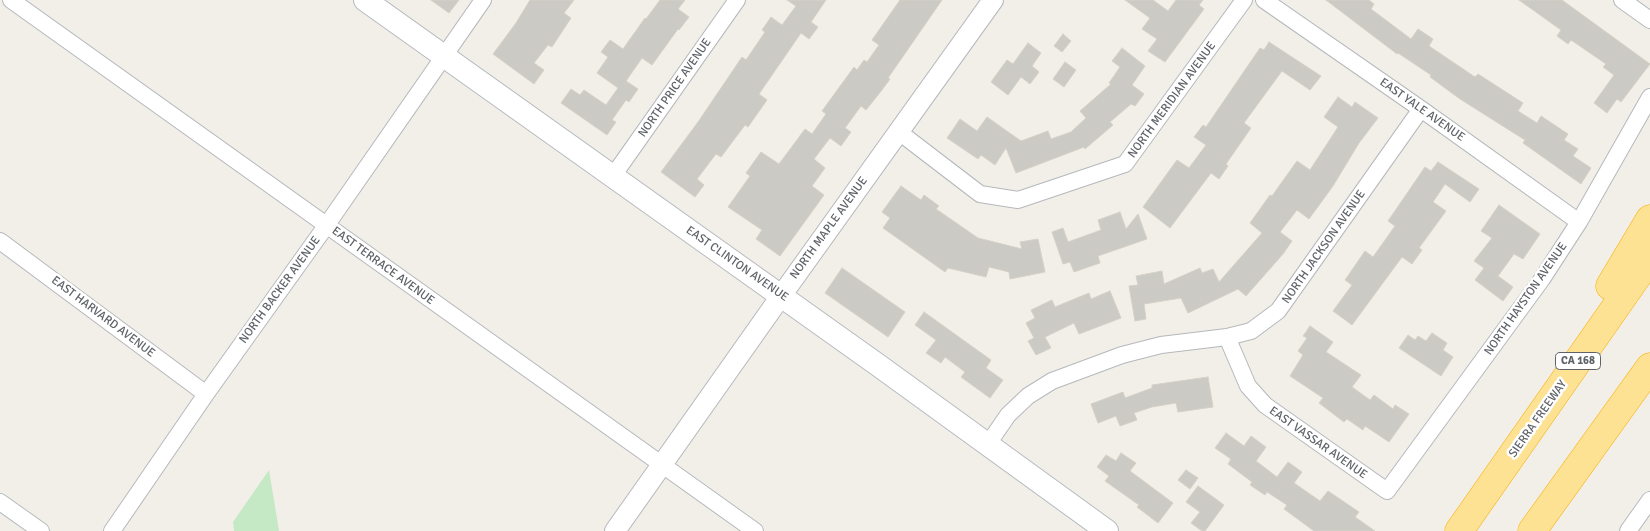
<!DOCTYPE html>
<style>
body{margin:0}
canvas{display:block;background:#f1efe8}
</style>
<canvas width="1650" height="531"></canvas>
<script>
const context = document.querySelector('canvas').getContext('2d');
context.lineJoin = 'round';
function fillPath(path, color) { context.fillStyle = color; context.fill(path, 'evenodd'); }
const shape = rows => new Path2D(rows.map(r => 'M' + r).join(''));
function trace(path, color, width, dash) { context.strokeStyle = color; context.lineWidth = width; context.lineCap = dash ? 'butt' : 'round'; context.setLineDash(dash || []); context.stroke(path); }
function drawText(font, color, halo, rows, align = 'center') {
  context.font = font + ' Signika,sans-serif'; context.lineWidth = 5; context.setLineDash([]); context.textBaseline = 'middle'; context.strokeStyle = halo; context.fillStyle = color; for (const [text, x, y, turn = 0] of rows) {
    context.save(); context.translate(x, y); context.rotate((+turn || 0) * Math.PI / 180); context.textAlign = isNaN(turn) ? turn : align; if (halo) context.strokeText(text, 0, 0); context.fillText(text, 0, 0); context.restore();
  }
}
fillPath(shape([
 [269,470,279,531,234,531,233,522]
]), '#c5e8c5');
const building = shape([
 [431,0,459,0,449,13,431,0],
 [530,0,574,0,564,13,571,18,552,47,548,45,534,63,544,70,534,84,493,54,516,23,530,0],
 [660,0,685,0,678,9,689,17,679,30,678,29,652,65,642,58,626,81,638,89,629,102,626,100,612,120,616,122,607,135,561,103,571,89,580,95,584,90,606,105,618,88,597,73,608,57,601,52,610,40,623,49,645,18,646,19,660,0],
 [787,0,826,0,811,22,818,27,809,39,801,33,759,94,767,100,748,127,745,125,721,157,716,154,697,179,704,185,695,197,661,172,698,122,742,57,746,60,765,32,762,30,771,17,782,25,796,6,787,0],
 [900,0,942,0,888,78,890,79,882,90,866,110,861,106,845,128,851,132,841,146,830,138,814,159,825,168,812,186,824,195,780,256,756,239,762,230,728,207,750,176,746,173,761,152,779,164,805,129,812,134,826,114,822,111,854,67,857,70,864,60,867,62,879,45,872,40,900,0],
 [1125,0,1153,0,1168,11,1176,0,1203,0,1199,5,1204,9,1165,62,1148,51,1157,39,1142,29,1150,18,1125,0],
 [1326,0,1369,0,1374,4,1371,9,1411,39,1418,29,1433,39,1429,46,1475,77,1478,74,1523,103,1518,111,1537,123,1541,116,1568,134,1564,140,1578,149,1573,156,1591,168,1581,184,1523,143,1525,140,1460,99,1430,77,1431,75,1398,53,1397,54,1326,0],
 [1519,0,1562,0,1650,64,1621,102,1617,99,1607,113,1594,103,1614,75,1603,67,1606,64,1571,40,1568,44,1557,36,1561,30,1519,0],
 [1063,34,1071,41,1062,52,1054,46,1063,34],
 [1269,42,1321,76,1310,90,1282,71,1244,123,1251,128,1226,164,1228,166,1219,179,1211,173,1170,228,1143,207,1177,160,1189,168,1206,145,1194,137,1203,125,1206,127,1260,48,1264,50,1269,42],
 [1028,43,1041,53,1032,66,1039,72,1030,84,1021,77,1008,95,991,82,1007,60,1013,64,1028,43],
 [1122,48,1145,66,1132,85,1144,94,1135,106,1131,104,1110,122,1113,125,1085,149,1084,147,1016,173,1006,148,995,165,981,155,978,159,947,138,960,119,977,131,987,117,1021,141,1048,131,1051,139,1071,132,1086,118,1080,111,1111,84,1109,83,1120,67,1112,61,1122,48],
 [1065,62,1076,70,1064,87,1053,79,1065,62],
 [1338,97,1352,107,1355,102,1378,118,1359,143,1333,186,1309,219,1297,210,1280,232,1292,241,1283,254,1246,296,1238,289,1188,313,1181,298,1144,304,1146,319,1135,321,1129,286,1138,285,1136,276,1162,271,1164,284,1200,268,1202,273,1213,269,1219,282,1262,233,1250,223,1270,195,1272,196,1297,161,1310,170,1338,127,1324,117,1338,97],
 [1438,162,1479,189,1470,202,1445,184,1433,202,1446,211,1419,248,1422,250,1412,264,1402,257,1352,325,1333,311,1352,285,1345,280,1365,251,1373,257,1395,226,1388,221,1425,167,1431,171,1438,162],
 [901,186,921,200,924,195,939,206,936,209,978,238,1022,249,1020,242,1038,239,1045,272,1010,279,1009,272,989,267,986,277,948,268,945,272,883,228,890,218,882,212,901,186],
 [1499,205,1540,234,1523,259,1514,254,1498,276,1513,287,1503,301,1475,280,1484,268,1474,261,1492,238,1481,231,1499,205],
 [1120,212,1126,229,1138,214,1147,239,1098,256,1100,263,1074,272,1070,262,1063,264,1052,232,1063,228,1068,242,1101,230,1098,220,1120,212],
 [842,268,905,312,888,337,825,293,842,268],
 [1110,291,1121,318,1079,334,1074,323,1045,337,1051,348,1036,355,1028,341,1034,338,1026,323,1035,318,1031,310,1052,300,1055,307,1089,293,1091,299,1110,291],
 [924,312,991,360,986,368,1003,380,990,398,961,377,965,372,945,357,941,363,926,353,936,340,915,325,924,312],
 [1310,326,1333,342,1326,352,1361,375,1352,387,1370,400,1374,395,1393,409,1395,405,1409,414,1389,442,1365,426,1363,430,1347,419,1344,422,1319,403,1323,398,1290,376,1303,355,1298,351,1307,338,1303,336,1310,326],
 [1432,333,1447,343,1443,350,1453,357,1441,376,1399,348,1408,335,1415,340,1418,336,1426,341,1432,333],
 [1208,377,1213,407,1178,412,1176,403,1152,407,1134,413,1137,420,1120,426,1116,416,1098,423,1091,404,1123,392,1125,398,1152,388,1152,385,1208,377],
 [1226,433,1244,446,1251,436,1266,447,1256,461,1277,477,1288,462,1302,472,1294,483,1320,501,1328,491,1359,512,1355,517,1375,531,1314,531,1284,509,1287,505,1267,492,1265,495,1250,485,1252,482,1228,464,1231,459,1215,448,1226,433],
 [1121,453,1136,463,1130,471,1173,503,1158,523,1137,507,1139,505,1105,481,1109,476,1097,467,1106,455,1116,461,1121,453],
 [1186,470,1198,478,1190,489,1178,480,1186,470],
 [1198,486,1224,505,1205,531,1202,531,1191,523,1200,512,1186,502,1198,486]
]);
fillPath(building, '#cccac5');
trace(building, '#d6d1c6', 1);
const minor = shape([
 [11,0,755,531],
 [1264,0,1421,109,1579,222],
 [1622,0,1650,20],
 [899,132,980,194,1018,200,1125,164,1244,0],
 [613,176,737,0],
 [0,241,206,394],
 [1227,337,1248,386,1265,405,1387,491,1542,279,1579,222,1650,97],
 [988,444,1008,415,1028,396,1052,381,1122,355,1161,345,1227,337,1251,331,1278,311,1421,109],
 [0,502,41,531],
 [112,531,206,394,326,226,483,0],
 [1628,531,1650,500]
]);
const tertiary = shape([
 [615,531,781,296,993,0]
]);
const secondary = shape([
 [365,0,878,365,1107,531]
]);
const motorway = shape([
 [1610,286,1650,219],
 [1459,531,1650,258],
 [1532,531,1650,367]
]);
trace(minor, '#b5b8bc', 18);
trace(tertiary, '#b5b8bc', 22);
trace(secondary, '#b6babf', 24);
trace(motorway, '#f9ab00', 29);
trace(minor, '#fff', 16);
trace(tertiary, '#fff', 20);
trace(secondary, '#fff', 22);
trace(motorway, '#fde293', 28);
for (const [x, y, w] of [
 [1578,361,45]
]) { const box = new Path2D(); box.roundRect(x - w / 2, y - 8.5, w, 17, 4); context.fillStyle = '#fff'; context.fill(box); trace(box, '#5f6368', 1); }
drawText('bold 11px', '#5f6368', null, [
 ["CA 168",1578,361]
]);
drawText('12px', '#5f6368', '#fff', [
 ["NORTH PRICE AVENUE",675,88,-55],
 ["NORTH MERIDIAN AVENUE",1172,100,-54],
 ["EAST YALE AVENUE",1422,110,35],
 ["NORTH MAPLE AVENUE",829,228,-54],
 ["NORTH JACKSON AVENUE",1324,247,-55],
 ["EAST CLINTON AVENUE",737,264,35],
 ["EAST TERRACE AVENUE",383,266,36],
 ["NORTH BACKER AVENUE",280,290,-54],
 ["NORTH HAYSTON AVENUE",1526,299,-55],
 ["EAST HARVARD AVENUE",103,317,37],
 ["SIERRA FREEWAY",1538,419,-55],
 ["EAST VASSAR AVENUE",1318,443,35]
]);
</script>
